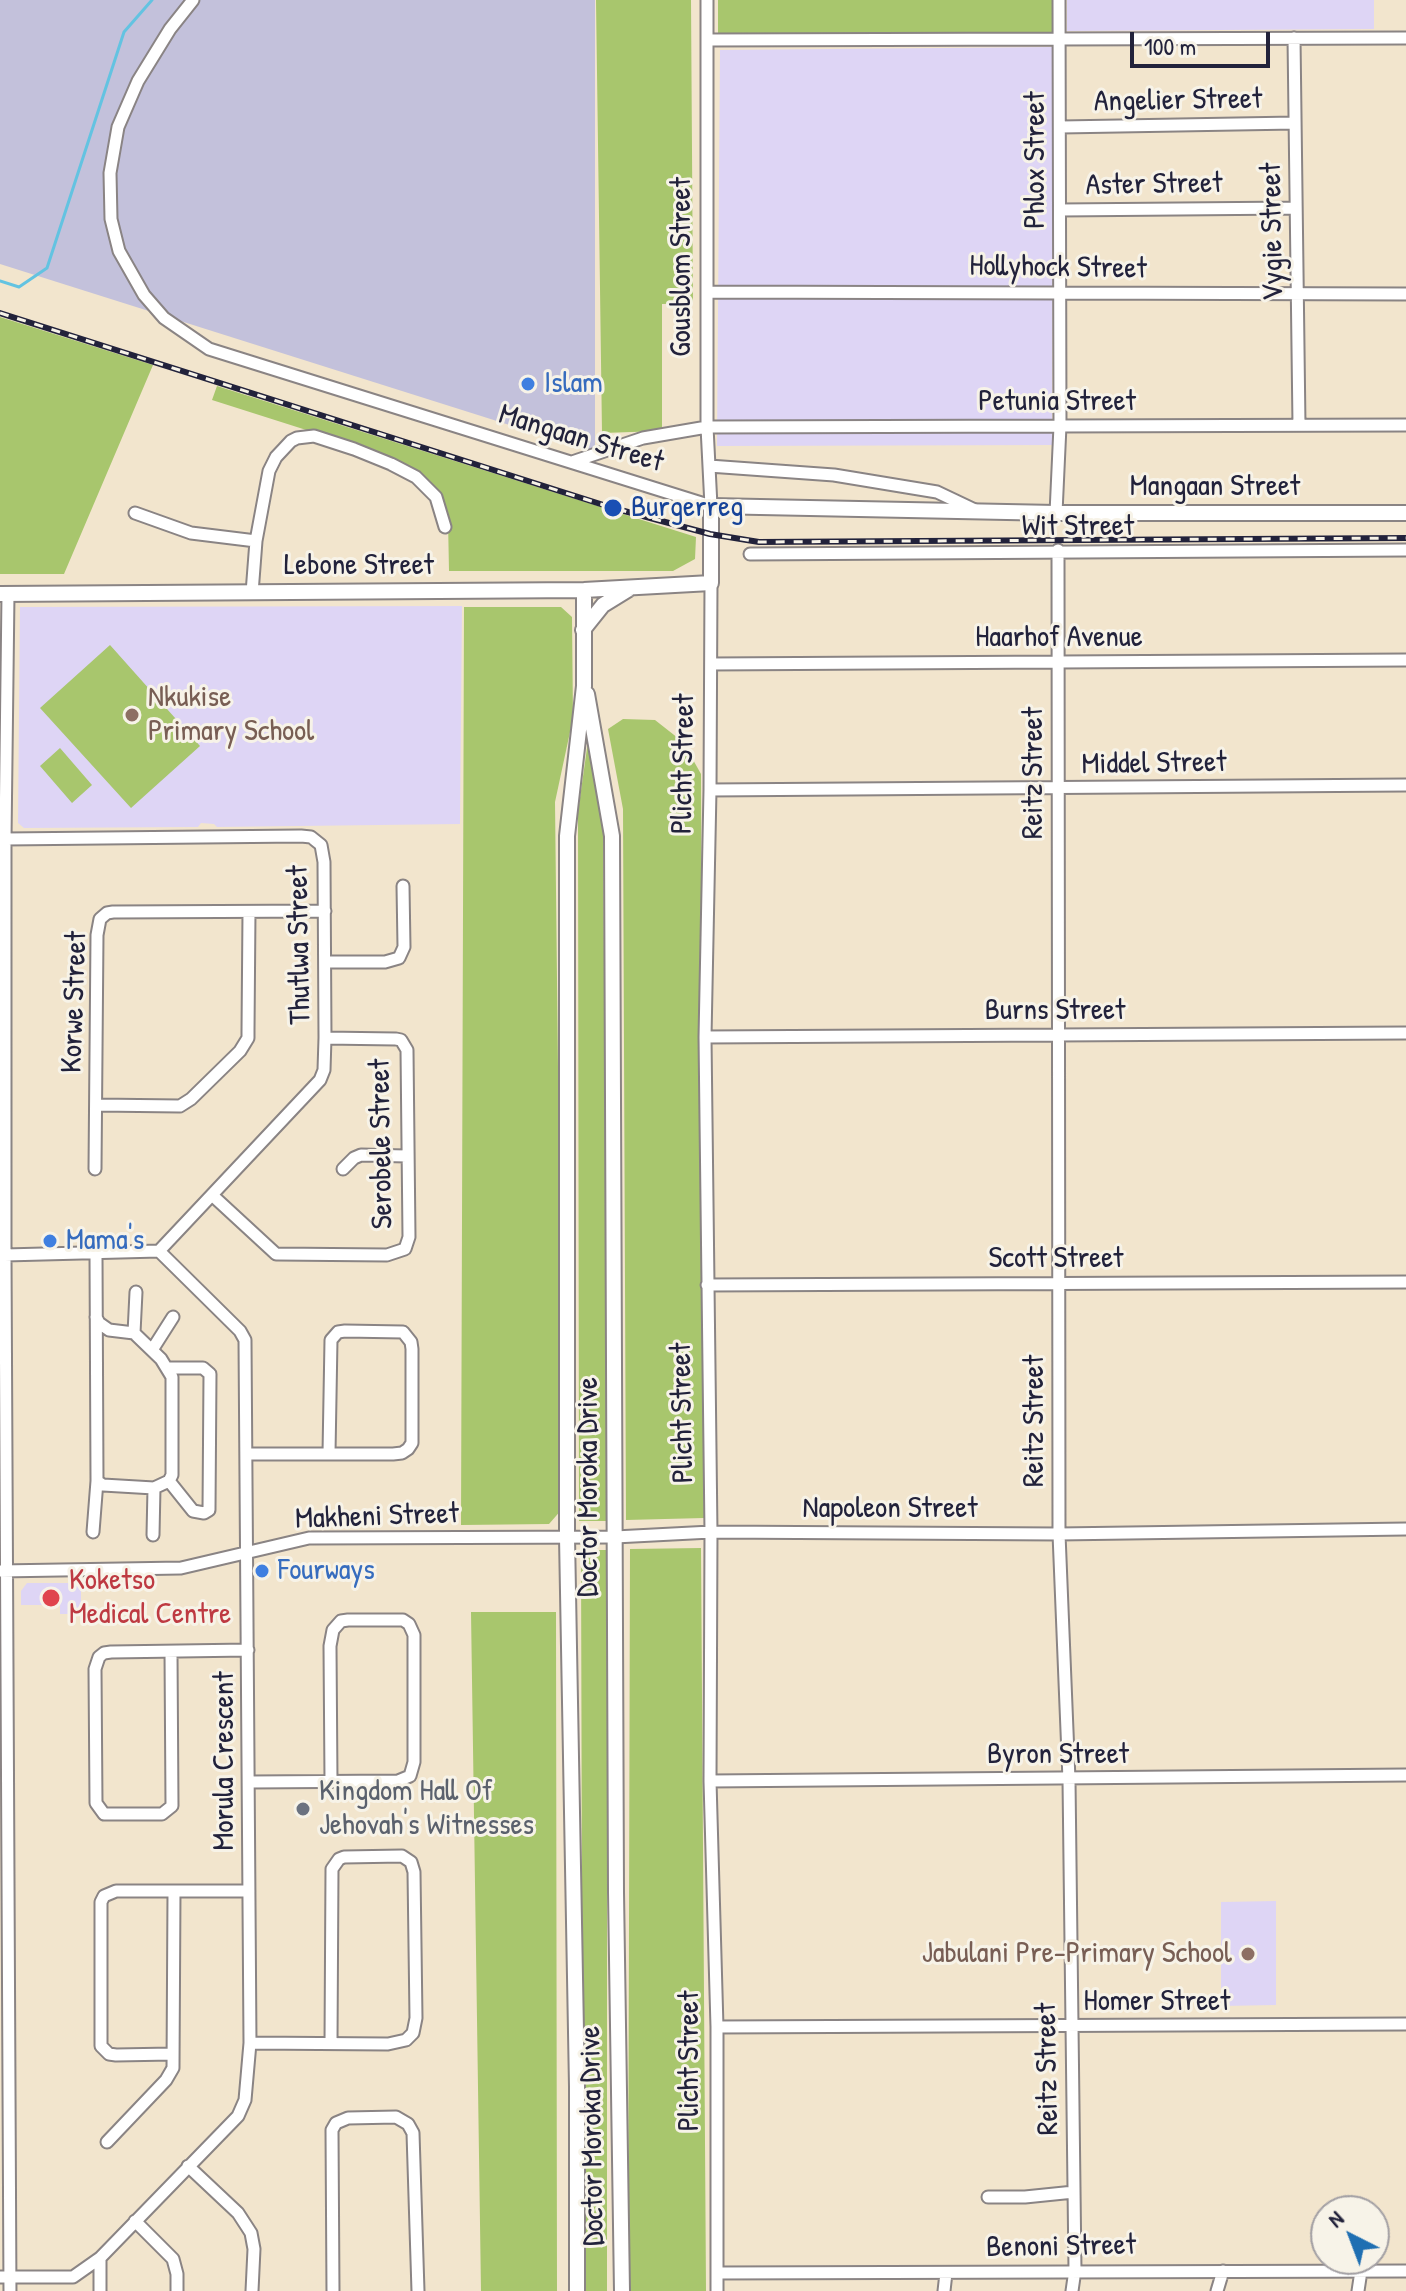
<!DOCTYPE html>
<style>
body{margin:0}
#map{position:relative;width:1406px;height:2291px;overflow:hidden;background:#f2e5cd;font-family:"Patrick Hand",sans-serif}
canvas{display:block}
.north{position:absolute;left:1310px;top:2195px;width:80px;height:80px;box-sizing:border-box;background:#f7f3e8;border:2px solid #a29fa3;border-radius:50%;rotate:318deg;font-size:22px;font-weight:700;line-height:32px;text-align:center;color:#22223b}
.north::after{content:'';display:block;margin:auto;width:28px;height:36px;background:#1f6fb2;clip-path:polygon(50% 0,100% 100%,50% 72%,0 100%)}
.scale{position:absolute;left:1130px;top:32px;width:140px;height:36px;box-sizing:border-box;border:4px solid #22223b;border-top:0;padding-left:10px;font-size:24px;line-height:28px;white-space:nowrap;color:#22223b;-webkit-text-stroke:6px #f7f3e8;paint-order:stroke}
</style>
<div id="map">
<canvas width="1406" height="2291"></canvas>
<div class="north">N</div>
<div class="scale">100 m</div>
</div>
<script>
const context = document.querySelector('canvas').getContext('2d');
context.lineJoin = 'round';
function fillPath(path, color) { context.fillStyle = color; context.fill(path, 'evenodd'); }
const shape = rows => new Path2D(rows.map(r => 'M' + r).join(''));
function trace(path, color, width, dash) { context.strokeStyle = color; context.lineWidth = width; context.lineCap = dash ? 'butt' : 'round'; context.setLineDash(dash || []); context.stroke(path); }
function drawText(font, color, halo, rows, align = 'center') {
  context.font = font + ' "Patrick Hand",sans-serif'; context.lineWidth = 6; context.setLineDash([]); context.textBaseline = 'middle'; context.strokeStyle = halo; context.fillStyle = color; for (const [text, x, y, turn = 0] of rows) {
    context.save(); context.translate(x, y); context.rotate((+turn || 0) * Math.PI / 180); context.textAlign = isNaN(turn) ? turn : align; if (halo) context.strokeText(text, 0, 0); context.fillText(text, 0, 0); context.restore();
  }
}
fillPath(shape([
 [1067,0,1374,0,1374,29,1067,31],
 [1053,47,1052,445,717,446,720,50],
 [462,606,460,824,217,827,214,824,201,823,198,827,24,828,18,823,20,607],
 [27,1583,81,1583,81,1614,60,1614,60,1605,21,1605,21,1591],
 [1276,1901,1276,2005,1221,2006,1221,1902]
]), '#ded5f5');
fillPath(shape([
 [0,0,595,0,595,452,0,264]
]), '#c3c1db');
fillPath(shape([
 [596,0,691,0,693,303,662,304,662,431,602,433],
 [718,0,1052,0,1052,33,718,34],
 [0,317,153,365,64,574,0,574],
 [217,386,696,537,695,559,673,571,449,571,448,520,442,499,430,481,388,456,212,400],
 [464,607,561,607,572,617,573,718,555,802,563,1508,549,1524,461,1525],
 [110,645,200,746,131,808,40,708],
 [623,719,655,720,683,742,701,774,704,1518,626,1520,623,809,608,729],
 [589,734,603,812,608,1521,579,1521,578,812],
 [60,748,92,785,72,803,40,766],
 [701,1548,706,2291,628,2291,630,1549],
 [581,1550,607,1550,607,2291,583,2291],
 [471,1612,556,1612,557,2291,481,2291]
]), '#a8c66d');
trace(shape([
 [0,281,19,287,47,268,124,32,152,0]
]), '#63c3e1', 3);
const minor = shape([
 [193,0,170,29,138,81,118,127,110,173,111,219,119,251,144,295,164,318,209,349,711,506,707,427,707,0],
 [1294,38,1299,425],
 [707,40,1406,38],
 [1061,127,1295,123],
 [1060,210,1296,208],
 [709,292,1406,294],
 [572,462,643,438,707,427,1406,425],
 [709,466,834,475,937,492,977,511],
 [135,513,191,533,256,541],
 [1056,513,1060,426,1059,0],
 [1058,550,1059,1534,1069,1780,1075,2270,1072,2291],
 [750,554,1406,550],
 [711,583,710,790,705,1037,711,1532,710,1781,717,2027,717,2291],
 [252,593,256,541,269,471,276,457,291,441,297,438,314,436,354,449,391,464,416,477,436,497,445,527],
 [8,594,5,839,5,1255,10,2291],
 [711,664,1406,660],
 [710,790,1406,785],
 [5,839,301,836,311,837,321,845,324,862,325,1038,324,1070,320,1080,159,1251],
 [325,962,385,962,399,958,404,947,403,886],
 [705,1037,1406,1033],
 [97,1105,180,1106,191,1099,240,1051,248,1038,248,1031,249,912],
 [95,1169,97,935,100,919,107,913,113,912,325,911],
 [343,1169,354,1158,361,1155,407,1156],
 [212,1195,276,1254,387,1255,405,1249,409,1237,407,1050,401,1040,396,1039,325,1038],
 [707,1285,1406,1282],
 [96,1317,99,1323,109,1330,134,1333,161,1359,172,1377,172,1475,169,1481,154,1488,103,1485,97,1481],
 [134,1333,136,1292],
 [152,1350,173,1317],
 [248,1454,393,1454,402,1453,408,1449,412,1443,412,1349,411,1342,403,1332,345,1331,338,1332,331,1340,329,1453],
 [169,1481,193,1511,204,1513,209,1510,210,1374,203,1368,169,1368],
 [93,1532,97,1481,96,1254],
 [153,1535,154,1488],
 [0,1571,181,1568,309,1538,615,1537,711,1532,1059,1534,1406,1529],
 [171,1652,172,1806,162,1814,104,1814,96,1803,95,1669,99,1657,104,1653,111,1652,248,1650],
 [710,1781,1406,1775],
 [250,1782,398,1781,410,1776,414,1762,414,1635,409,1624,403,1620,348,1620,341,1621,333,1630,330,1646,331,1781],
 [717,2027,1406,2024],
 [250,2043,388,2044,406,2040,413,2033,416,2018,414,1872,411,1862,402,1856,344,1857,339,1859,332,1869,331,2042],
 [172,2054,116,2055,109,2054,101,2046,101,1902,104,1896,116,1891,249,1891],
 [107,2142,166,2080,173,2068,174,1892],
 [188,2166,238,2213,251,2233,254,2249,252,2291],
 [988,2197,1025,2197,1074,2192],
 [135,2221,173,2259,177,2274,177,2291],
 [100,2258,100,2291],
 [717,2273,1406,2271],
 [0,2277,73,2277,100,2258,238,2116,245,2100,250,2043,245,1340,240,1331,159,1251,5,1255],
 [333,2291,332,2130,336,2123,348,2118,396,2117,408,2124,413,2133,418,2291],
 [944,2291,946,2273],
 [1217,2291,1223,2271],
 [1358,2291,1361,2271]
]);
const tertiary = shape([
 [0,594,584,590,711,583,711,506,1056,513,1406,513],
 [583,630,603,605,629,589],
 [587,694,612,836,616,1892,622,2291],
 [577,2291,577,2087,567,1537,567,836,584,686,584,590]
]);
trace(minor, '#8a8484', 15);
trace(tertiary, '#8a8484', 18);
trace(minor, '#fff', 11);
trace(tertiary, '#fff', 14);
const rail = shape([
 [0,313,613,508,710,534,759,542,1406,538]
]);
trace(rail, '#22223b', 6);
trace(rail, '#f7f3e8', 3, [9]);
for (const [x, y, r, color] of [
 [528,384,8,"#3f7fe0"],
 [613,508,10,"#1a4fb4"],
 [132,715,8,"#8d6e63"],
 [50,1241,8,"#3f7fe0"],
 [262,1571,8,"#3f7fe0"],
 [51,1598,10,"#e0444e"],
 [303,1809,8,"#6b7280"],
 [1248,1954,8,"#8d6e63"]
]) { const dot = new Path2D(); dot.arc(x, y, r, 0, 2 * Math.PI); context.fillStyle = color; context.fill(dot); trace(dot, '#f7f3e8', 3); }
drawText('30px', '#22223b', '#f7f3e8', [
 ["Angelier Street",1178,101,-1],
 ["Phlox Street",1036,160,-90],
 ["Aster Street",1154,185,-1],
 ["Vygie Street",1273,232,-91],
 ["Gousblom Street",682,267,-90],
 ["Hollyhock Street",1058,268,1],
 ["Petunia Street",1057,402],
 ["Mangaan Street",581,439,17],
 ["Mangaan Street",1215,487],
 ["Wit Street",1078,527],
 ["Lebone Street",359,566],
 ["Haarhof Avenue",1059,638],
 ["Plicht Street",684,764,-89],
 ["Middel Street",1154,764,-1],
 ["Reitz Street",1034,773,-90],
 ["Thutlwa Street",300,945,-91],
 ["Korwe Street",75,1002,-88],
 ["Burns Street",1055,1011],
 ["Serobele Street",382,1144,-91],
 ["Scott Street",1056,1259],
 ["Plicht Street",683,1413,-91],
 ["Reitz Street",1035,1421,-90],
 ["Doctor Moroka Drive",589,1487,-90],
 ["Napoleon Street",890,1509],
 ["Makheni Street",377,1517,-2],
 ["Byron Street",1058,1755],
 ["Morula Crescent",225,1761,-90],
 ["Homer Street",1157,2002],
 ["Plicht Street",690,2061,-90],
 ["Reitz Street",1048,2069,-91],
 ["Doctor Moroka Drive",593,2136,-91],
 ["Benoni Street",1061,2247,-1]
]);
drawText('30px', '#366cbe', '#f7f3e8', [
 ["Islam",544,384],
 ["Mama's",66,1241],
 ["Fourways",278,1571]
], 'left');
drawText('30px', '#164399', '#f7f3e8', [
 ["Burgerreg",631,508]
], 'left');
drawText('30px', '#785e54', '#f7f3e8', [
 ["Nkukise",148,698],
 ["Primary School",148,732],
 ["Jabulani Pre-Primary School",1232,1954,"right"]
], 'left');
drawText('30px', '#be3a42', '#f7f3e8', [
 ["Koketso",69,1581],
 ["Medical Centre",69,1615]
], 'left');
drawText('30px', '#5b616d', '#f7f3e8', [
 ["Kingdom Hall Of",319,1792],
 ["Jehovah's Witnesses",319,1826]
], 'left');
</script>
